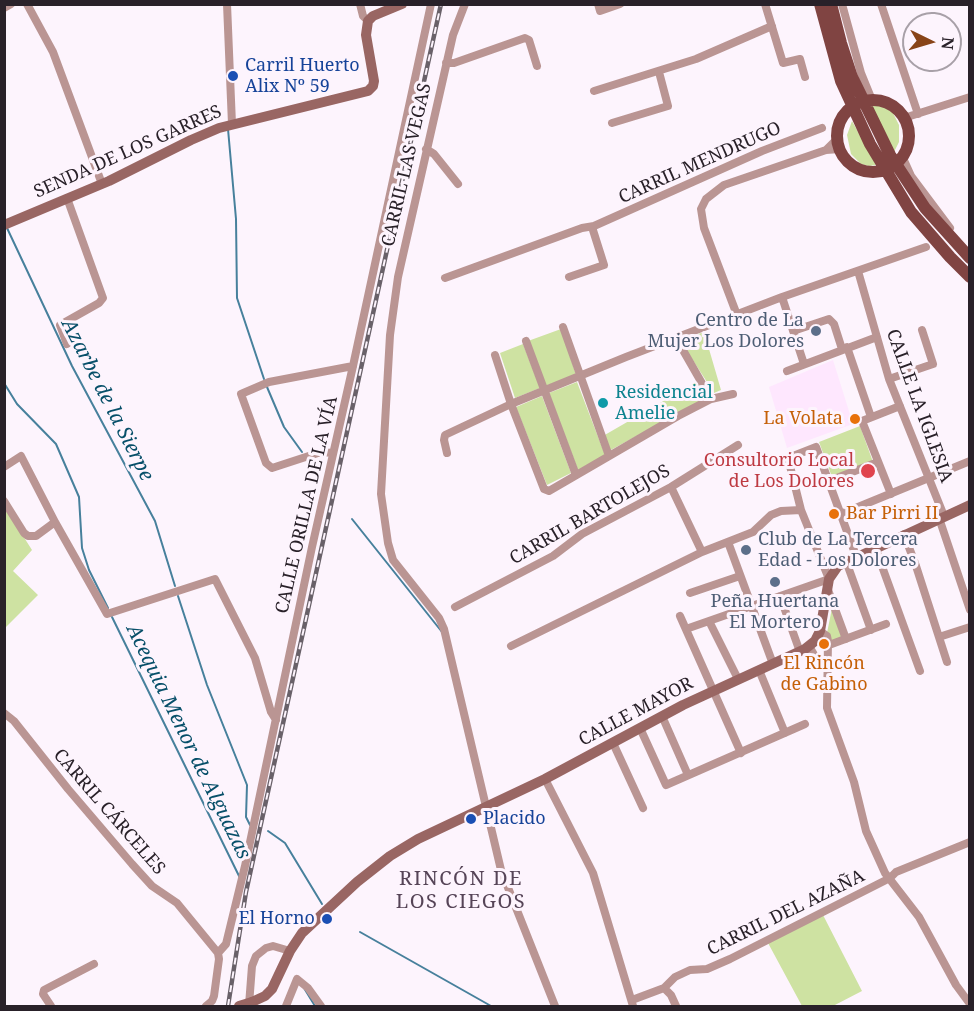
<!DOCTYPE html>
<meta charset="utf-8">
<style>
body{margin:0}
#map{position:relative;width:974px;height:1011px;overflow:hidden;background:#fdf4fd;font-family:"Noto Serif",serif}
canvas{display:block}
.frame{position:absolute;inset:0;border:6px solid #292129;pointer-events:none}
.north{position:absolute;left:902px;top:12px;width:60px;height:60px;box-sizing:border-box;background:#fdf4fd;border:2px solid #a8a0a8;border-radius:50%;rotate:95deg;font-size:16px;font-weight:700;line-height:24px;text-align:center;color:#292129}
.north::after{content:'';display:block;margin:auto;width:21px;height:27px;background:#884418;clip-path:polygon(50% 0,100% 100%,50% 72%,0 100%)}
</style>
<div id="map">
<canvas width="974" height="1011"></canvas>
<div class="frame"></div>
<div class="north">N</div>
</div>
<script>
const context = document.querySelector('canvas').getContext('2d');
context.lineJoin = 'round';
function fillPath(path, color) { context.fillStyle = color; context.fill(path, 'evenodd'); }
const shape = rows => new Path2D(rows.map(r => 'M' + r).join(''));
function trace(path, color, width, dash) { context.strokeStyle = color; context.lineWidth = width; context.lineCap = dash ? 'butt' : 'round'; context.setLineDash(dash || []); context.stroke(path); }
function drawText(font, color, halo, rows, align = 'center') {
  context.font = font + ' "Noto Serif",serif'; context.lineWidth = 6; context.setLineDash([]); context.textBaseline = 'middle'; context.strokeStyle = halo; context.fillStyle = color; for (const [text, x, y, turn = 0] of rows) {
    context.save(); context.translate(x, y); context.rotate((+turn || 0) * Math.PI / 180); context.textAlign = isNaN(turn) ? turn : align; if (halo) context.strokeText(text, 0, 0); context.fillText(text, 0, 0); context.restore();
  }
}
fillPath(shape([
 [833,360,853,424,787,448,769,387]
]), '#fee7fe');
fillPath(shape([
 [874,104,882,105,893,113,899,125,899,142,894,152,871,105],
 [852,121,876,165,869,166,861,164,851,154,847,135],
 [561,329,576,375,545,386,528,341],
 [704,332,721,390,714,393,680,340],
 [523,344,540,388,515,398,500,353],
 [698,381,706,398,609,451,603,436],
 [577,382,605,455,578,470,549,393],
 [542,396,571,473,547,485,516,407],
 [860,426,873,462,832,477,819,442],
 [4,506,32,550,13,571,38,595,5,628],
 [832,608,844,636,831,641,827,633],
 [823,915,862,991,833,1006,802,1006,768,943]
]), '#cee2a2');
trace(shape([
 [228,129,236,219,237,298,264,379],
 [7,228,72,366,155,521,175,586],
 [4,383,17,404,56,444,79,497,82,548,89,570,108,608],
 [267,387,284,427,302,452],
 [352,519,442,632],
 [178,596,207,685,247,785,246,817,250,825],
 [112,617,240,878],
 [268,831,285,843,322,904],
 [360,932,491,1006],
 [304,988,315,1006]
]), '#47809c', 2);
trace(shape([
 [27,4,53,52,102,184],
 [227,4,232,124],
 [360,4,363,16,368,21],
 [465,4,453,35,398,277,390,335,381,494,388,543,393,560,439,618,444,629,501,870,555,1006],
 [598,4,600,11,620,4],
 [765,4,783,63,800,59,805,77],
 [842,4,861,73,872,100],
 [881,4,918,114],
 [4,8,11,4],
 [446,63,454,63,525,38,529,40,537,66],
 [594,91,696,59,772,26],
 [904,118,970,97],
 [612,123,668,106,659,72],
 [426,149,434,154,458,184],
 [826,150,838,138],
 [902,156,911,176,950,228],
 [67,198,103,298,99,303,60,325,67,344],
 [858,271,889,379,944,516],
 [569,277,604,265,592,227],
 [445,278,582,228,594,226,762,151,822,128],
 [782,297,804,364],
 [737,315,704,228,701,209,706,199,724,185,826,150,840,149],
 [563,327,609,456],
 [793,331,829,319,834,324,842,349],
 [676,338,711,399],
 [526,341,576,475],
 [847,347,871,417],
 [495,355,511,404,544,489,549,491,678,416,711,399,733,394],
 [787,371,877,337],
 [889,379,933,364,922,330],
 [333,453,321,452,272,468,266,463,241,394,269,382,353,366],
 [447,453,444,440,445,435,511,404,626,357,782,297,926,247],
 [4,467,21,456,55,522],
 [829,481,878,462],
 [671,487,702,552],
 [891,494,862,421,900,406],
 [4,501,24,533,28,536,36,536,55,522,107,614,215,579,255,658,271,712,276,720],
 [841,514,970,461],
 [939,518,970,610],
 [904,534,916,566,947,662],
 [728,542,773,664],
 [875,547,920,671],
 [846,561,871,630],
 [828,590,846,639],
 [690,593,740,576],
 [780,596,800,652],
 [455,607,553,556,582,534,671,487,738,445],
 [680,616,741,753],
 [709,621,738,679],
 [686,629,829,579,801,510,788,458,816,447,856,556],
 [820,631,827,636,828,641,827,708,854,782,866,831,885,873,919,917,956,985,970,1004],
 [939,637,970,627],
 [829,645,886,624],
 [511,646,702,552,753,532,771,515,781,511,801,510],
 [809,646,816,658,828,662],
 [759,670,785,733],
 [4,713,14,721,68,789,132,864,152,886,177,903,218,953,219,959,214,996,212,1001,206,1006],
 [662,716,688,775],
 [640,728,666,785,805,724],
 [613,743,643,808],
 [545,779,593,873,633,1006],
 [218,953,226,944,245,866,312,547,353,366,431,4],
 [664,988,671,995,676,1006],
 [632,1000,664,988,675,977,690,970,707,969,730,959,890,878,896,872,970,842],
 [249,1005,252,966,256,956,266,948,273,946,290,951],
 [51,1006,43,994,44,990,94,964],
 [286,1006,297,979,308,988,321,1006]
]), '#ba9593', 8);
trace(shape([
 [4,225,109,181,191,140,219,128,368,91,373,86,374,81,366,35,368,21,373,16,402,4],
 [252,1002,265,996,272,989,290,951,302,933,357,882,390,856,418,839,545,779,683,705,805,649,815,641,820,631,829,579,838,566,970,505]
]), '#996663', 10);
trace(shape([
 [820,4,841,81,870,144,911,212,950,257,970,277],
 [831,4,841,43,852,77,890,155,925,208,970,258],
 '837 136a36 36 0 1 1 72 0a36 36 0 1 1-72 0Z'
]), '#804442', 12);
const rail = shape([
 [228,1006,246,892,441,4]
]);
trace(rail, '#696169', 4.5);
trace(rail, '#fdf4fd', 2, [7]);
trace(shape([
 [239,1006,252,1002]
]), '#996663', 10);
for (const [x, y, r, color] of [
 [233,76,6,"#1a4fb4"],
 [816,331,6,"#5c6f8a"],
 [603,403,6,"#0f9aa8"],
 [855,419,6,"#e8710a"],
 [868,471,8,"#e0444e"],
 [834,514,6,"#e8710a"],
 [746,550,6,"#5c6f8a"],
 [775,582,6,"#5c6f8a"],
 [824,644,6,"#e8710a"],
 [471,819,6,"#1a4fb4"],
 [327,919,6,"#1a4fb4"]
]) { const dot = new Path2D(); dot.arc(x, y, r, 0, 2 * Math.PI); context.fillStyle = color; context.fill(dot); trace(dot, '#fdf4fd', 2); }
drawText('18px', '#164399', '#fdf4fd', [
 ["Carril Huerto",245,66],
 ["Alix Nº 59",245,87],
 ["Placido",483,819],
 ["El Horno",315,919,"right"]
], 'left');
drawText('18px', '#292129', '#fdf4fd', [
 ["SENDA DE LOS GARRES",128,152,-24],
 ["CARRIL MENDRUGO",700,163,-24],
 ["CARRIL LAS VEGAS",407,165,-77],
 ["CALLE LA IGLESIA",919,406,70],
 ["CALLE ORILLA DE LA VÍA",307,505,-77],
 ["CARRIL BARTOLEJOS",590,515,-30],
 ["CALLE MAYOR",636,712,-28],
 ["CARRIL CÁRCELES",109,812,49],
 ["CARRIL DEL AZAÑA",786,913,-26]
]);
drawText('18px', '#4e5e75', '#fdf4fd', [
 ["Centro de La",804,321],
 ["Mujer Los Dolores",804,342],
 ["Club de La Tercera",758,540,"left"],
 ["Edad - Los Dolores",758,561,"left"],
 ["Peña Huertana",775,602,"center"],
 ["El Mortero",775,623,"center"]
], 'right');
drawText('18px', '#0d838f', '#fdf4fd', [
 ["Residencial",615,393],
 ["Amelie",615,414]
], 'left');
drawText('18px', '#c56008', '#fdf4fd', [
 ["La Volata",843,419],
 ["Bar Pirri II",846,514,"left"],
 ["El Rincón",824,664,"center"],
 ["de Gabino",824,685,"center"]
], 'right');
drawText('18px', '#be3a42', '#fdf4fd', [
 ["Consultorio Local",854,461],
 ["de Los Dolores",854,482]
], 'right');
drawText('italic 20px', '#074f69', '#fdf4fd', [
 ["Azarbe de la Sierpe",107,400,63],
 ["Acequia Menor de Alguazas",188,742,64]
]);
context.letterSpacing = '1.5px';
drawText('20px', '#564457', '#fdf4fd', [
 ["RINCÓN DE",461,879],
 ["LOS CIEGOS",461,902]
]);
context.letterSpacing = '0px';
</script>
